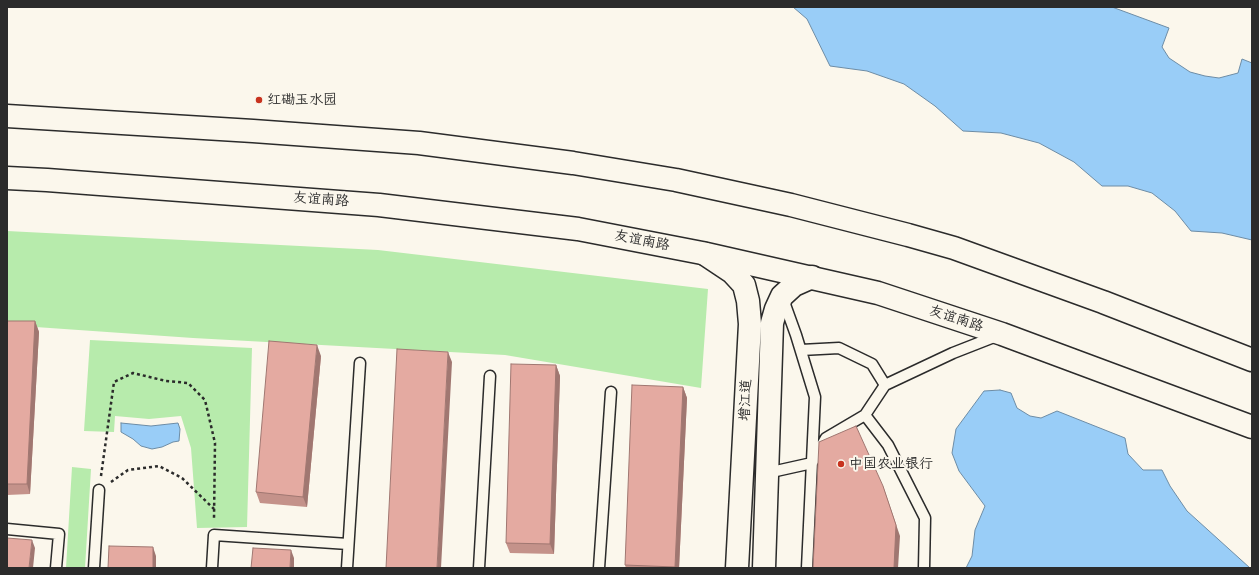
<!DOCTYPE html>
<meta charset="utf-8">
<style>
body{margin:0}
#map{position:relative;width:1259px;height:575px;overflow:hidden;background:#fbf7ec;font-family:"Balsamiq Sans",sans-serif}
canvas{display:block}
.frame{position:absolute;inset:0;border:8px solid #2b2b2b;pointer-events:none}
</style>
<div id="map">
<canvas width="1259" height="575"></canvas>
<div class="frame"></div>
</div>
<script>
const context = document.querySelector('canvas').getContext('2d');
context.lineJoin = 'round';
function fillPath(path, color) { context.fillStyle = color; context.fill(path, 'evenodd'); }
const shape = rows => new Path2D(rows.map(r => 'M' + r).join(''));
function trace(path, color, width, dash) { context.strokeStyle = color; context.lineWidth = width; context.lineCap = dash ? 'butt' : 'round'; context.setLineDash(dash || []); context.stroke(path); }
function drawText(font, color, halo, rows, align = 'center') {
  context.font = font + ' "Balsamiq Sans","LXGW WenKai TC",sans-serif'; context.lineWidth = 4; context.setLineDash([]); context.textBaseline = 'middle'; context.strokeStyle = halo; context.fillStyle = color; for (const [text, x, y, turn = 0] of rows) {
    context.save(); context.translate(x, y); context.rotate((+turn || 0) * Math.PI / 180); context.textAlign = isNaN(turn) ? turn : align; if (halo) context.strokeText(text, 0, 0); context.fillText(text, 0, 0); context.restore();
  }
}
fillPath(shape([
 [7,231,378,250,708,289,701,388,505,355,193,338,7,325],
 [90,340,252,348,247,527,197,528,191,448,181,416,149,419,115,416,114,432,84,431],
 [72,467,91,469,85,568,66,568]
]), '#b7ebac');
const water = shape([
 [793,7,1112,7,1169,28,1162,47,1169,58,1190,72,1205,76,1219,78,1238,73,1242,59,1252,63,1252,240,1222,233,1191,231,1175,211,1152,193,1128,186,1102,186,1074,162,1039,143,1001,133,963,131,935,106,904,84,867,71,830,66,807,19,793,7],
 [1000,390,1011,393,1017,408,1030,416,1041,418,1057,411,1125,438,1128,454,1143,470,1162,470,1170,486,1187,511,1250,568,966,568,972,556,975,530,985,506,959,471,952,453,956,429,984,391,1000,390],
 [121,423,151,426,178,423,180,429,179,441,173,442,162,447,152,449,141,446,133,439,121,432,121,423]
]);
fillPath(water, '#99cdf7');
trace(water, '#6d8ca5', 1);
const service = shape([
 [783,299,796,335,815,397,807,568],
 [801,350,839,348,872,364,885,385],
 [865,415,888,445,925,518,924,568],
 [767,473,812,463,826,438,865,415,885,385,953,353,999,335],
 [7,529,59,534,56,568],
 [94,568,99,490],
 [212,568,214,535,348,544],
 [347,568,360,363],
 [479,568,490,376],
 [599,568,611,392]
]);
const tertiary = shape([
 [705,254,732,272,744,285,748,301,750,324,737,568],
 [764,568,772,323,776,309,782,296,794,285,812,277]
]);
const primary = shape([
 [7,116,253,131,419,143,573,163,676,180,791,205,908,235,954,248,1103,302,1252,360],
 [7,178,47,180,379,205,578,229,702,253,878,293,1002,334,1252,427]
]);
trace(service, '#2b2b2b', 13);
trace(tertiary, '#2b2b2b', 25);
trace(primary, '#2b2b2b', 25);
trace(shape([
 [101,476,114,382,133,373,166,381,188,383,205,400,215,443,214,519],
 [111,482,128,470,159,466,182,478,214,509]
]), '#2b2b2b', 2.5, [3, 3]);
trace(service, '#fbf7ec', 10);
trace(tertiary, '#fbf7ec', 22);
trace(primary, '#fbf7ec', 22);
fillPath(shape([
 [7,321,35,321,39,332,30,494,7,495],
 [321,356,307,507,260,503,256,492],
 [556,365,560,376,554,554,510,553,506,543],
 [683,387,687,398,679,568,626,568,625,565]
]), '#c4928a');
fillPath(shape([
 [35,321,39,332,30,494,27,484],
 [317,345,321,356,307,507,303,497],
 [448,352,452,362,441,568,437,568],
 [556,365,560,376,554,554,550,544],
 [683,387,687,398,679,568,676,568,675,567],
 [883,486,900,536,898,568,894,568],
 [32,540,35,548,33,568,29,568],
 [153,547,156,556,156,568,153,568],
 [291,550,294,558,294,568,290,568]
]), '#a07771');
const building = shape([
 [7,321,35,321,27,484,7,484,7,321],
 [269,341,317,345,303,497,256,492,269,341],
 [397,349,448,352,437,568,386,568,397,349],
 [511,364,556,365,550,544,506,543,511,364],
 [632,385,683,387,675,567,625,565,632,385],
 [856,426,883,486,896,525,894,568,813,568,819,442,856,426],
 [7,538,32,540,29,568,7,568,7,538],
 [109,546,153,547,153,568,108,568,109,546],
 [253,548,291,550,290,568,251,568,253,548]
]);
fillPath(building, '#e4aaa1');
trace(building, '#a07771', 1);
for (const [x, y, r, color] of [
 [259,100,4,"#c8321e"],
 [841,464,4,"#c8321e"]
]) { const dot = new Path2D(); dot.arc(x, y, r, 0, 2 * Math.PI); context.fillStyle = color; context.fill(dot); trace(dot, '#fbf7ec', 1.5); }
drawText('14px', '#2b2b2b', '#fbf7ec', [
 ["红磡玉水园",267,100],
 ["中国农业银行",849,464]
], 'left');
drawText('14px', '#2b2b2b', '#fbf7ec', [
 ["友谊南路",321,200,4],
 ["友谊南路",642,241,11],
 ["友谊南路",956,319,18],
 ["增江道",746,400,-87]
]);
</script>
